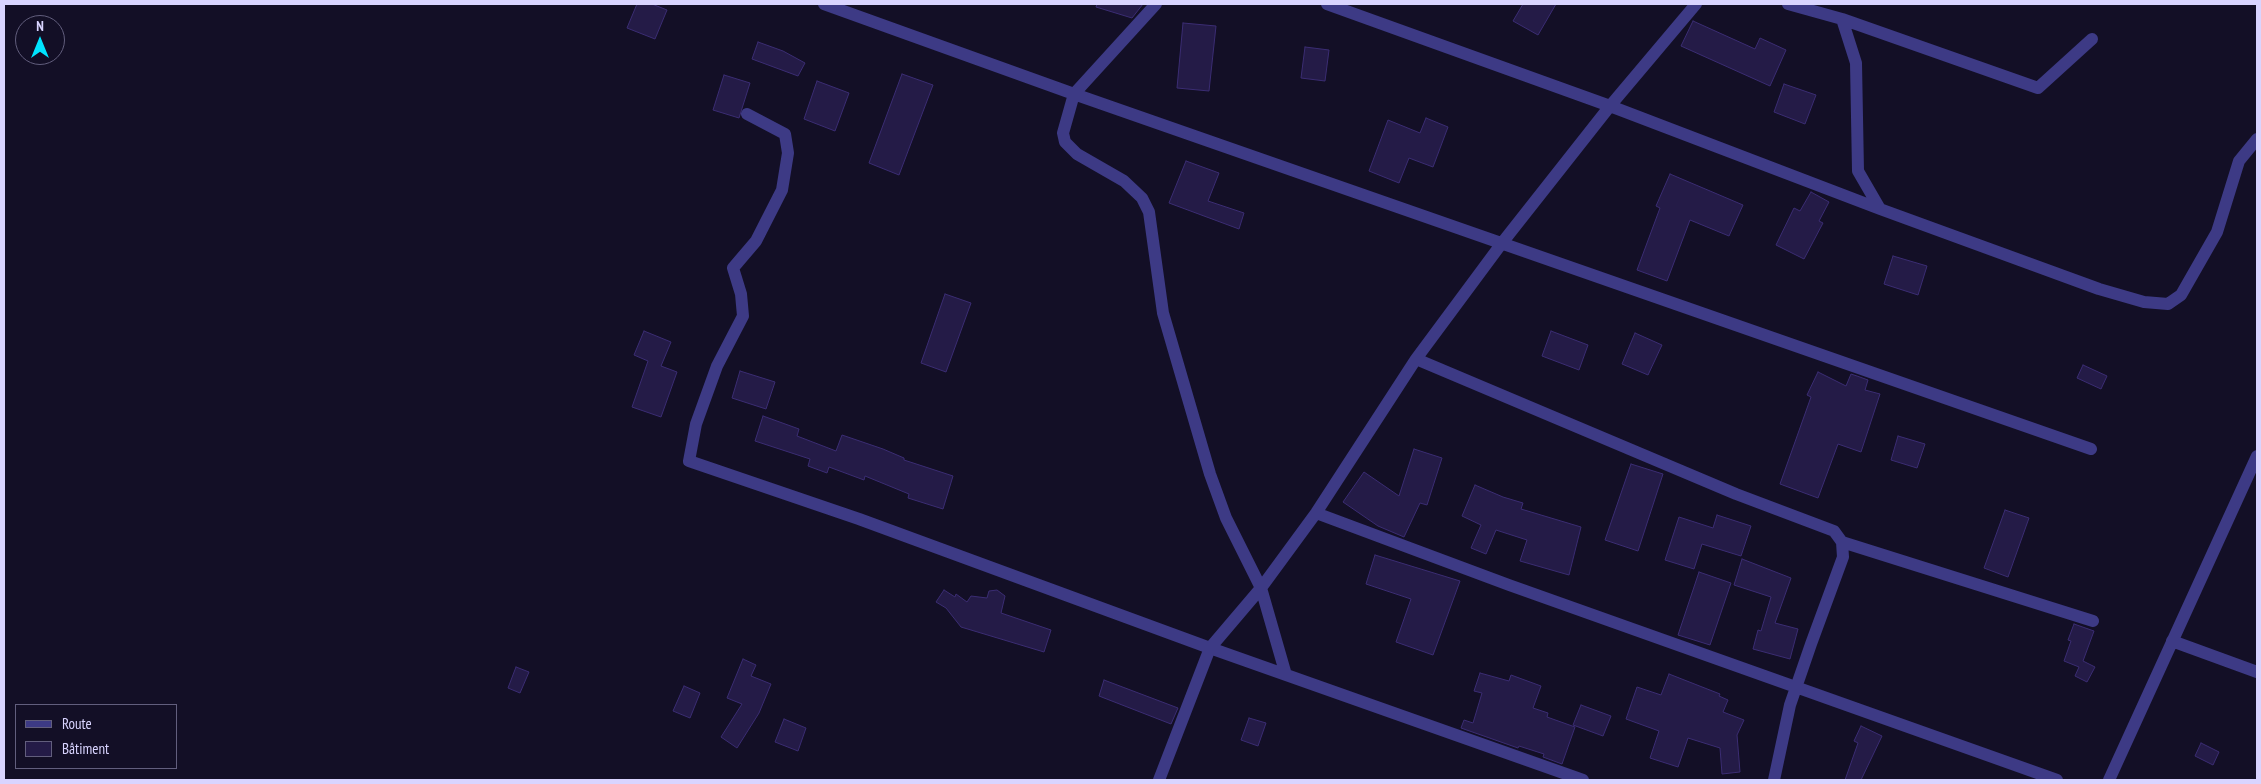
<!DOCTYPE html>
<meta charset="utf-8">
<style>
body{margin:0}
#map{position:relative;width:2261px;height:784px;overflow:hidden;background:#130f26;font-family:"PT Sans Narrow",sans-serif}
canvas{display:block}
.frame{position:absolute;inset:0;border:5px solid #d9d4ff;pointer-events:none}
.legend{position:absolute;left:15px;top:704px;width:162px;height:65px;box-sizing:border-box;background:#130f26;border:1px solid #625e7d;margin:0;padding:6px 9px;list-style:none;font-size:15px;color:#d9d4ff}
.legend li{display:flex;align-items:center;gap:10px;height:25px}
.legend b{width:25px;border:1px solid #625e7d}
.north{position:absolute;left:15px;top:15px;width:50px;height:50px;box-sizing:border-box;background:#130f26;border:1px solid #625e7d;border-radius:50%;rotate:0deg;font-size:14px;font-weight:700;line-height:20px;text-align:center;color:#d9d4ff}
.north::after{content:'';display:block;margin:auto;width:18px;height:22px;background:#00e5ff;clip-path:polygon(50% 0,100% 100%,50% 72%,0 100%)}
</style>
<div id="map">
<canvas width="2261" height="784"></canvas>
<div class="frame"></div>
<ul class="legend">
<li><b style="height:6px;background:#3d3a85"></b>Route</li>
<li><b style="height:14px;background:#241b47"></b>Bâtiment</li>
</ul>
<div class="north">N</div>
</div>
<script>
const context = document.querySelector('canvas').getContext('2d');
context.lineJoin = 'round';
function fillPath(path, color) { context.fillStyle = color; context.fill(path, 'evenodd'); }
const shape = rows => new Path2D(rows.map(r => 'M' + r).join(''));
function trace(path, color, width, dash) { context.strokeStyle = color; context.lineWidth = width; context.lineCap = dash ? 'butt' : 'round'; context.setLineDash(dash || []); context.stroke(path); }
const building = shape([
 [637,4,652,4,667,10,655,39,627,28,637,4],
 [1097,4,1143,4,1132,18,1096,7,1097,4],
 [1523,4,1556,4,1538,35,1513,21,1523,4],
 [1693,21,1755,49,1760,38,1786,50,1770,86,1681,46,1693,21],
 [1183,23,1216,26,1209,91,1177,88,1183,23],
 [758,42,783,51,805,63,798,76,752,59,758,42],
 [1305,47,1329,50,1325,81,1301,78,1305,47],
 [902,74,933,85,899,175,869,163,902,74],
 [724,75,750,83,739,118,713,110,724,75],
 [817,81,849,93,835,131,804,119,817,81],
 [1784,84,1816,95,1805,124,1774,112,1784,84],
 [1426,118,1448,127,1433,167,1409,158,1399,183,1369,171,1388,120,1420,133,1426,118],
 [1186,161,1219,173,1208,201,1244,213,1239,229,1169,203,1186,161],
 [1670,174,1743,205,1729,236,1690,220,1667,281,1637,270,1660,208,1656,206,1670,174],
 [1811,192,1829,202,1819,221,1823,223,1804,259,1776,245,1794,208,1800,211,1811,192],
 [1893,256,1927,266,1918,295,1884,284,1893,256],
 [945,294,971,303,946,372,921,363,945,294],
 [644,331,671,342,661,366,677,372,661,417,632,407,648,361,634,355,644,331],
 [1551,331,1588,345,1579,370,1542,356,1551,331],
 [1635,333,1662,345,1648,375,1622,364,1635,333],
 [2083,365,2107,376,2101,389,2077,378,2083,365],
 [740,371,775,382,766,409,732,398,740,371],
 [1818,372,1846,386,1851,374,1857,376,1868,380,1865,390,1880,394,1861,452,1838,444,1818,498,1780,484,1811,397,1807,395,1818,372],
 [763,416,799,429,797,436,836,451,842,435,883,449,904,458,904,460,953,476,943,509,908,498,909,494,865,476,864,480,829,467,827,473,808,466,810,459,755,441,763,416],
 [1898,436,1925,444,1917,468,1891,460,1898,436],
 [1414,449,1442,458,1427,505,1420,503,1404,537,1378,526,1343,502,1364,472,1399,496,1414,449],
 [1631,464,1663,474,1638,551,1605,540,1631,464],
 [1475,485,1503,497,1523,503,1521,509,1581,527,1569,575,1520,561,1527,540,1496,530,1486,554,1471,548,1481,525,1462,516,1475,485],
 [2005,510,2029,518,2008,577,1984,568,2005,510],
 [1717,515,1751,526,1741,556,1702,544,1694,569,1665,560,1679,517,1713,528,1717,515],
 [1375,555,1460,581,1433,655,1396,642,1411,599,1366,584,1375,555],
 [1742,559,1791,578,1775,623,1798,629,1790,659,1753,649,1758,630,1761,631,1771,597,1734,585,1742,559],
 [1699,572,1731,583,1710,645,1678,635,1699,572],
 [944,590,955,597,956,594,967,602,971,596,987,598,989,591,997,590,1005,596,1001,613,1051,630,1044,652,961,627,946,608,936,602,944,590],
 [2074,624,2094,631,2083,661,2095,667,2087,682,2075,676,2079,667,2064,661,2071,641,2068,640,2074,624],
 [743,659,756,665,751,676,771,684,759,713,737,748,721,737,742,704,727,698,743,659],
 [516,667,529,672,520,693,508,688,516,667],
 [1480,673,1509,681,1511,675,1541,686,1533,708,1548,713,1547,717,1575,727,1562,764,1543,757,1544,754,1519,746,1518,748,1461,728,1464,720,1473,723,1482,693,1474,691,1480,673],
 [1669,674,1720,694,1719,696,1728,700,1723,712,1744,720,1737,735,1740,772,1722,774,1720,748,1688,738,1678,767,1650,758,1659,731,1626,719,1637,687,1661,695,1669,674],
 [1104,680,1178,708,1171,724,1099,696,1104,680],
 [684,686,700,693,690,718,673,711,684,686],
 [1581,705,1611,716,1603,736,1573,725,1581,705],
 [1249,718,1266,723,1258,746,1241,740,1249,718],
 [784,719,806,728,798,751,775,742,784,719],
 [1861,726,1882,736,1861,780,1845,780,1858,743,1854,741,1861,726],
 [2201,743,2219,752,2213,765,2195,756,2201,743]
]);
fillPath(building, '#241b47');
trace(building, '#3b2d73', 1);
trace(shape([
 [824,4,1074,94,2091,449],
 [1156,4,1074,94,1063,133,1065,142,1077,154,1124,181,1142,198,1149,212,1163,313,1210,474,1226,518,1261,588,1286,675],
 [1327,4,1610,106,1880,209,2099,289,2144,302,2168,304,2181,295,2217,232,2239,161,2257,139],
 [1788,4,1842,19,2038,88,2092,39],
 [1842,19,1856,63,1858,171,1880,209],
 [747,114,785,134,788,153,782,190,756,241,733,268,741,294,743,316,717,366,696,424,689,461,859,519,1210,648,1583,780],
 [1416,359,1736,494,1834,531,1842,542,1843,557,1811,644,1790,705,1774,780],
 [1316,513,1509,585,2057,780],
 [1842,542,2093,621],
 [2172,641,2257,672],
 [1159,780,1210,648,1261,588,1316,513,1416,359,1502,243,1610,106,1696,4],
 [2109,780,2257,456]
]), '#3d3a85', 12);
</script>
